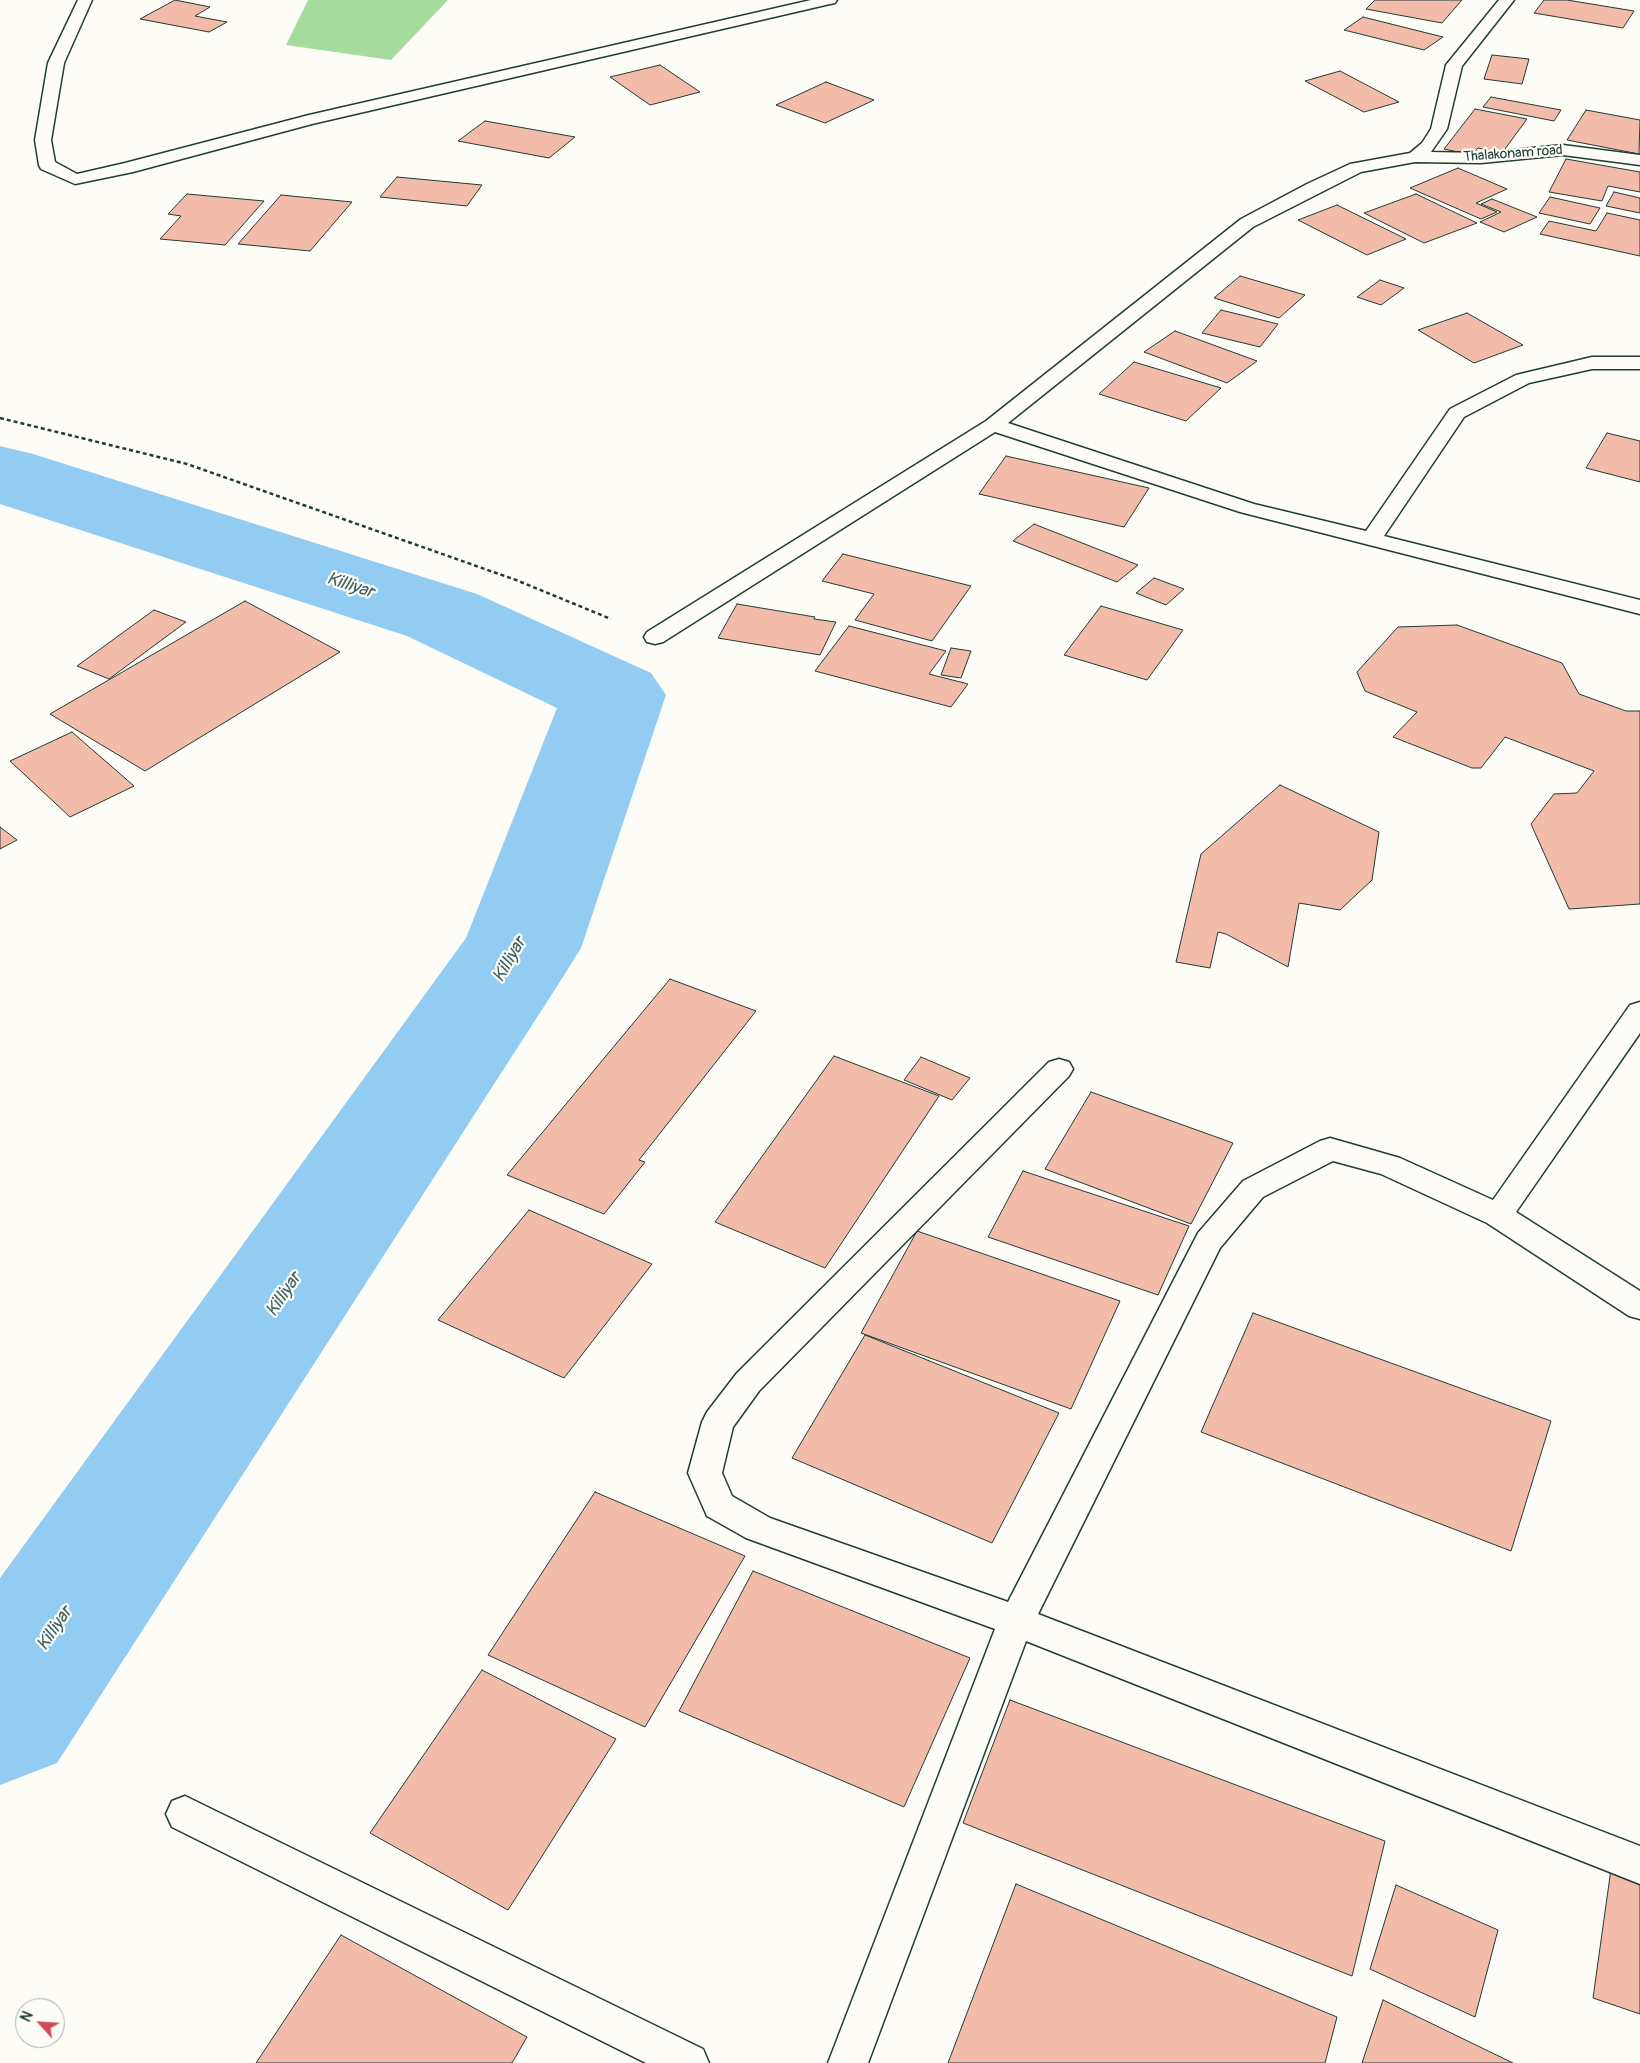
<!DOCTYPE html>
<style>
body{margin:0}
#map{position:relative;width:1640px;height:2063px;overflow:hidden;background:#fdfcf7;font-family:Pangolin,sans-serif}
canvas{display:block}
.north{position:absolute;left:15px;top:1998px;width:50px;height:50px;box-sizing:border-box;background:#fdfcf7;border:1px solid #a4b0a9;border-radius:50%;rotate:296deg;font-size:14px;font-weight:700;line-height:20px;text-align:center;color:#1f3d34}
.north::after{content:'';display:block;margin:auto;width:18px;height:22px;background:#d1495b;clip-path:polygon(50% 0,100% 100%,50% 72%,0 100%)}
</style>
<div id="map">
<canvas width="1640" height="2063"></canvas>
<div class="north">N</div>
</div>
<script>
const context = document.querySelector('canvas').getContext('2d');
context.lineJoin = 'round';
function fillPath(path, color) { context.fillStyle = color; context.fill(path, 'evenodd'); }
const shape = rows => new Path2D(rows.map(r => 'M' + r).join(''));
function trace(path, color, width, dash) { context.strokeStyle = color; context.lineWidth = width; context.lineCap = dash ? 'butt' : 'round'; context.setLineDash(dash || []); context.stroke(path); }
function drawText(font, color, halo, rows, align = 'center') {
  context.font = font + ' Pangolin,sans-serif'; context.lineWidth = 4.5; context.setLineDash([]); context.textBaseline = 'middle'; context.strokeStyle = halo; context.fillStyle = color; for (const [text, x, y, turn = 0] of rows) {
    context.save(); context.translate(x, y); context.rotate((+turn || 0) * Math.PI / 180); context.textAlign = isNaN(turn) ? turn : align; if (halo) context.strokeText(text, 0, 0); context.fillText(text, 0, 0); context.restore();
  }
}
fillPath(shape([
 [308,0,448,0,391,60,286,45]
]), '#a6db9e');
fillPath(shape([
 [0,446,33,454,477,594,651,673,666,695,581,948,563,977,57,1763,0,1785,0,1578,466,938,557,708,407,636,0,504,0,446]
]), '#93ccf2');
const building = shape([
 [175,0,210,7,195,16,227,22,209,32,140,19,175,0],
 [1375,0,1462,0,1442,23,1366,9,1375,0],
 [1544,0,1567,0,1634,11,1623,28,1534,13,1544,0],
 [1363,17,1443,37,1424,50,1344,30,1363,17],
 [1492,55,1529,59,1522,84,1484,79,1492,55],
 [660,65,700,92,650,105,610,77,660,65],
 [1340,71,1399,102,1364,112,1305,81,1340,71],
 [826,82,874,100,825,123,776,105,826,82],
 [1491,97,1561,110,1554,121,1483,107,1491,97],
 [1475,109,1527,119,1502,153,1478,148,1472,155,1444,149,1475,109],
 [1586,110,1640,120,1639,154,1567,140,1586,110],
 [485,121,575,137,549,158,458,141,485,121],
 [1566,159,1640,172,1640,192,1608,186,1602,201,1549,192,1566,159],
 [1458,168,1507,189,1476,203,1497,212,1481,219,1410,188,1458,168],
 [397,177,482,185,467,206,380,197,397,177],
 [1614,192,1640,198,1640,213,1606,206,1614,192],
 [187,194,264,201,225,245,160,239,181,216,168,214,187,194],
 [1416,194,1477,223,1424,243,1364,213,1416,194],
 [281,195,352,202,310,251,238,244,281,195],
 [1550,197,1600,208,1590,224,1539,213,1550,197],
 [1492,199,1537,217,1504,232,1480,222,1501,212,1481,204,1492,199],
 [1337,205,1406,239,1367,255,1298,220,1337,205],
 [1607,213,1640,220,1640,256,1540,234,1549,221,1596,231,1607,213],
 [1240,276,1305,295,1279,318,1214,298,1240,276],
 [1380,280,1404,288,1381,305,1357,297,1380,280],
 [1221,310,1278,324,1260,347,1202,333,1221,310],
 [1467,313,1523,345,1474,363,1418,330,1467,313],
 [1175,331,1257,361,1227,383,1144,352,1175,331],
 [1134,362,1221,388,1186,421,1099,394,1134,362],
 [1607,433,1640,441,1640,482,1586,468,1607,433],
 [1006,456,1149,488,1124,527,979,494,1006,456],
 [1034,524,1138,565,1117,582,1013,541,1034,524],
 [843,554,971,586,932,641,855,620,874,594,822,581,843,554],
 [1154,578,1184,589,1166,605,1136,593,1154,578],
 [245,601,340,652,145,771,50,714,245,601],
 [737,604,815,617,814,619,836,622,820,655,718,638,737,604],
 [1101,606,1183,630,1147,680,1064,655,1101,606],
 [154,610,186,622,109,679,77,666,154,610],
 [1457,625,1562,663,1579,694,1626,711,1640,711,1640,904,1569,909,1531,824,1554,794,1577,793,1594,771,1505,737,1481,768,1472,768,1393,737,1417,712,1365,691,1357,672,1398,627,1457,625],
 [849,626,946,651,929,674,968,684,951,707,815,671,849,626],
 [951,648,971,651,961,678,941,675,951,648],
 [72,732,134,786,70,817,10,761,72,732],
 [1280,785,1379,832,1372,880,1340,910,1299,903,1288,967,1226,934,1218,932,1210,968,1176,962,1201,854,1280,785],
 [0,827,17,840,0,849,0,827],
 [670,979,756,1011,639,1160,645,1162,604,1214,507,1175,670,979],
 [834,1056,939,1096,825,1268,715,1222,834,1056],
 [921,1057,970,1078,952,1100,904,1080,921,1057],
 [1091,1092,1233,1143,1191,1224,1045,1169,1091,1092],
 [1023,1171,1189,1226,1158,1295,988,1237,1023,1171],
 [529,1210,652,1264,564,1378,438,1320,529,1210],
 [917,1231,1120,1301,1071,1409,861,1333,917,1231],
 [1253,1313,1551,1421,1511,1551,1201,1432,1253,1313],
 [865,1335,1059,1413,992,1543,792,1458,865,1335],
 [595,1492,745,1556,645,1727,488,1655,595,1492],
 [753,1571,970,1658,904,1807,679,1711,753,1571],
 [482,1670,616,1739,508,1910,370,1833,482,1670],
 [1010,1700,1385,1841,1352,1976,963,1823,1010,1700],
 [1611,1869,1640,1879,1640,2014,1593,1998,1611,1869],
 [1016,1884,1337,2017,1325,2063,948,2063,1016,1884],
 [1396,1885,1498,1930,1475,2017,1370,1969,1396,1885],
 [341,1935,527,2037,512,2063,256,2063,341,1935],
 [1383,2000,1513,2063,1362,2063,1383,2000]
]);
fillPath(building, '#f3bba9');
trace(building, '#1f3d34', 1);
const minor = shape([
 [78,0,92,0,64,63,51,140,55,162,77,174,125,163,309,115,811,0,837,0,835,3,830,4,312,124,133,172,75,184,41,169,39,165,35,140,48,63,78,0],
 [1499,0,1514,0,1462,66,1447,129,1431,152,1481,153,1563,145,1640,155,1640,165,1563,155,1481,163,1415,162,1361,172,1253,227,1008,423,1254,504,1366,531,1450,409,1516,375,1592,357,1640,357,1640,369,1592,369,1529,383,1464,417,1384,536,1640,600,1640,614,1240,512,995,432,663,642,655,644,647,642,644,637,647,632,986,421,1241,219,1307,184,1350,164,1410,153,1422,143,1431,129,1446,65,1499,0],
 [1640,1002,1640,1033,1516,1212,1640,1291,1640,1319,1629,1316,1487,1223,1381,1174,1333,1161,1263,1197,1220,1248,1038,1614,1640,1846,1640,1884,1026,1641,868,2063,828,2063,995,1629,746,1538,707,1516,688,1473,702,1422,707,1412,737,1373,1049,1062,1059,1059,1069,1062,1073,1069,1069,1076,759,1391,733,1427,722,1473,732,1496,770,1518,1008,1602,1198,1233,1243,1181,1320,1141,1330,1138,1400,1158,1493,1200,1630,1005,1640,1002],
 [185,1796,703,2049,709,2063,646,2063,172,1827,166,1814,172,1801,185,1796]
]);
trace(minor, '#1f3d34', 3);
trace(shape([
 [0,418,187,464,516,580,611,619]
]), '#1f3d34', 2.5, [4, 3]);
fillPath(minor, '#fdfcf7');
drawText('14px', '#1f3d34', '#fdfcf7', [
 ["Thalakonam road",1513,154,-4]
]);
drawText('italic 18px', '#3c6164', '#fdfcf7', [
 ["Killiyar",350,586,18],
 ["Killiyar",510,960,-60],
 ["Killiyar",284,1295,-56],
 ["Killiyar",55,1629,-56]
]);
</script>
